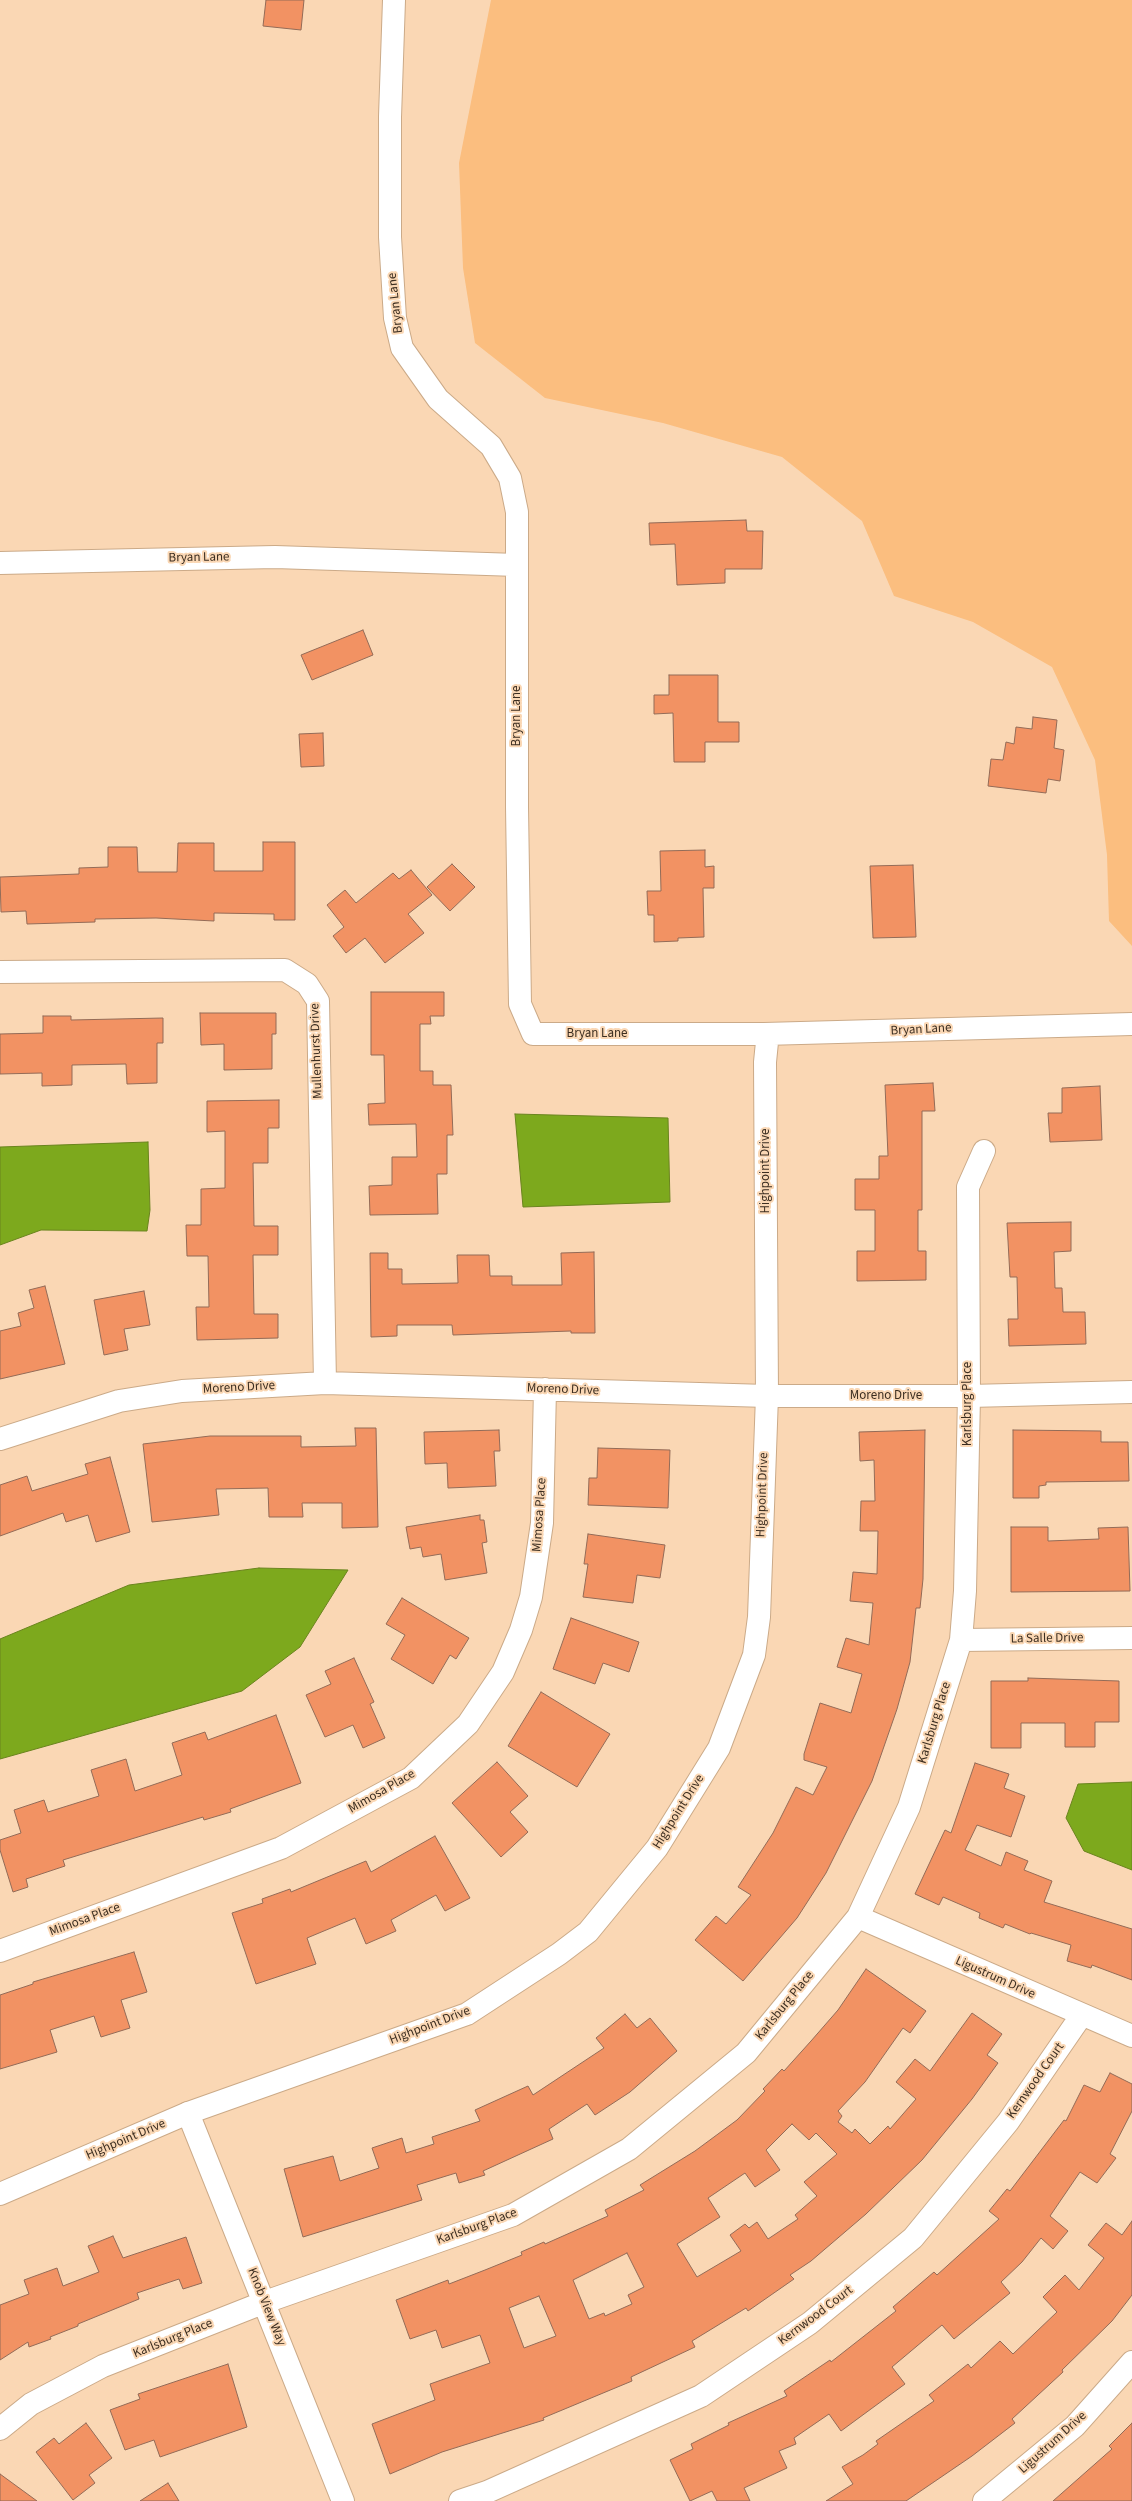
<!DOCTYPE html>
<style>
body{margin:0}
canvas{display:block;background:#fad7b4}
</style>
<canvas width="1132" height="2501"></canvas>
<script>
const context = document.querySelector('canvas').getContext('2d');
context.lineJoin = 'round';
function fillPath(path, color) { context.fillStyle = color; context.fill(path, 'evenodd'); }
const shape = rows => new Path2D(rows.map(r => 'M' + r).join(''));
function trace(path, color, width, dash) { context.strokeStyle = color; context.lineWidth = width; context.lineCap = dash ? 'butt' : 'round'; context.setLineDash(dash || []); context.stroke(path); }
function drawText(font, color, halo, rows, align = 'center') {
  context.font = font + ' "Source Sans 3",sans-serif'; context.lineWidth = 4; context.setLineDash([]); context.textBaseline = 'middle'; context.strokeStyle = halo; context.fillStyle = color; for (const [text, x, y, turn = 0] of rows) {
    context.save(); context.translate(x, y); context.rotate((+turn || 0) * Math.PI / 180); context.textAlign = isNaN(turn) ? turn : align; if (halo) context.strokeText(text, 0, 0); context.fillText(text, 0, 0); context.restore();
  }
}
fillPath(shape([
 [491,0,1132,0,1132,946,1109,921,1107,855,1095,760,1052,667,973,622,894,596,862,521,782,457,663,423,545,398,475,343,463,268,459,163]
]), '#fbbe7f');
const water = shape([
 [515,1114,668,1118,670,1202,523,1207,515,1114],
 [148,1142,150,1210,147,1231,41,1230,0,1245,0,1147,148,1142],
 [259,1568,348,1570,300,1647,242,1691,0,1759,0,1639,129,1585,259,1568],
 [1132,1782,1132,1870,1084,1851,1066,1818,1078,1784,1132,1782]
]);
fillPath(water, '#7da91d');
trace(water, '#6a841e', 1);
const building = shape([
 [266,0,304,0,301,30,263,26,266,0],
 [746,520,747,531,763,531,762,569,725,569,725,583,677,585,675,544,650,545,649,523,746,520],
 [363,630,373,655,312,680,301,655,363,630],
 [669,675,718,675,718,722,739,722,739,742,705,742,705,762,674,762,673,713,654,714,654,695,669,695,669,675],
 [1033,717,1057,720,1054,748,1064,750,1060,781,1048,779,1046,793,988,786,991,759,1003,760,1006,742,1014,744,1016,727,1032,729,1033,717],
 [323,733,324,766,301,767,299,734,323,733],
 [263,842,295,842,295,920,274,920,274,914,214,913,214,921,156,918,95,919,95,922,27,924,26,911,1,912,0,877,79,874,79,868,108,867,108,847,137,847,138,872,177,872,178,843,214,843,214,871,263,871,263,842],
 [705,850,705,867,714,866,714,888,703,888,704,937,678,938,678,941,654,942,654,915,648,915,647,891,661,891,660,851,705,850],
 [452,864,475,887,450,911,427,887,452,864],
 [913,865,916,937,873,938,870,866,913,865],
 [411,870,432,895,408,914,424,933,385,963,365,938,346,953,333,936,344,927,327,905,345,890,356,903,393,873,399,879,411,870],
 [371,992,444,992,444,1016,430,1016,431,1024,420,1024,420,1071,433,1071,433,1085,451,1085,453,1135,447,1135,447,1174,437,1174,438,1214,370,1215,369,1186,392,1185,392,1157,417,1157,416,1124,369,1125,368,1104,385,1103,384,1055,371,1055,371,992],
 [200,1013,276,1013,276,1034,272,1034,272,1069,224,1070,224,1044,201,1045,200,1013],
 [43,1016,71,1016,71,1020,163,1018,163,1043,157,1043,157,1083,127,1084,126,1064,72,1065,72,1085,42,1086,42,1073,0,1074,0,1034,43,1033,43,1016],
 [933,1083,935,1111,922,1111,922,1210,918,1210,918,1251,926,1251,926,1280,857,1281,857,1251,875,1251,875,1210,855,1210,855,1179,879,1179,879,1156,888,1156,885,1085,933,1083],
 [1100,1086,1102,1140,1050,1142,1048,1113,1062,1113,1062,1088,1100,1086],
 [279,1100,279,1128,268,1128,268,1163,253,1163,254,1226,278,1226,278,1255,253,1255,254,1314,278,1314,278,1338,197,1340,196,1307,209,1307,208,1256,187,1256,186,1225,201,1225,201,1189,225,1188,225,1131,207,1132,207,1101,279,1100],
 [1071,1222,1071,1251,1054,1252,1055,1288,1062,1288,1063,1312,1085,1312,1086,1344,1009,1346,1008,1319,1018,1319,1017,1277,1010,1277,1007,1223,1071,1222],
 [594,1252,595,1333,571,1333,571,1331,453,1335,452,1325,397,1325,397,1336,371,1337,370,1253,388,1253,388,1269,402,1269,402,1284,458,1283,457,1255,489,1255,490,1276,512,1276,512,1285,562,1285,561,1253,594,1252],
 [45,1286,65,1364,0,1379,0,1331,21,1326,18,1313,34,1308,29,1290,45,1286],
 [144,1291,150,1325,124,1329,128,1350,104,1355,94,1300,144,1291],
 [355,1428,376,1428,378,1527,342,1528,342,1503,302,1503,303,1517,269,1517,268,1488,216,1489,219,1515,152,1522,143,1444,210,1436,301,1436,301,1447,356,1446,355,1428],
 [499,1430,500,1451,494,1451,496,1486,448,1488,447,1463,425,1464,424,1432,499,1430],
 [925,1430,923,1579,920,1608,916,1608,910,1662,897,1709,872,1781,826,1873,797,1918,743,1981,695,1940,716,1916,726,1924,751,1895,738,1887,773,1833,796,1787,813,1795,827,1767,804,1760,804,1754,820,1703,851,1713,862,1674,837,1667,846,1638,869,1645,873,1603,850,1601,853,1572,877,1574,878,1531,860,1531,861,1501,875,1501,874,1460,860,1461,859,1432,925,1430],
 [1013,1430,1101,1431,1101,1442,1128,1442,1129,1481,1046,1482,1046,1485,1039,1486,1039,1498,1013,1498,1013,1430],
 [598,1448,670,1450,668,1508,588,1505,589,1478,597,1478,598,1448],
 [110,1457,130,1532,96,1542,88,1515,66,1522,63,1513,0,1536,0,1485,27,1476,32,1491,88,1474,85,1464,110,1457],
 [480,1515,480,1520,484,1520,487,1542,482,1543,487,1573,445,1580,441,1554,423,1557,421,1547,410,1549,406,1527,480,1515],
 [1011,1527,1048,1527,1048,1541,1099,1539,1098,1528,1128,1527,1130,1591,1011,1592,1011,1527],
 [588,1534,665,1545,660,1578,637,1575,633,1603,583,1597,588,1564,584,1564,588,1534],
 [402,1598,469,1638,456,1659,450,1655,433,1684,391,1659,405,1635,386,1624,402,1598],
 [571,1618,639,1642,629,1672,603,1663,595,1684,553,1669,571,1618],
 [354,1658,374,1702,370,1704,385,1738,363,1748,353,1725,325,1737,306,1695,331,1684,325,1671,354,1658],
 [1028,1678,1119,1681,1119,1722,1095,1722,1095,1747,1065,1747,1065,1723,1021,1723,1021,1748,991,1748,991,1681,1028,1681,1028,1678],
 [541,1692,610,1734,577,1787,508,1746,541,1692],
 [276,1715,301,1783,230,1809,231,1812,204,1820,203,1817,63,1860,65,1866,26,1879,28,1887,13,1892,0,1850,0,1840,21,1833,14,1810,44,1800,48,1812,99,1796,91,1770,126,1759,135,1791,182,1775,172,1743,205,1732,208,1740,276,1715],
 [497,1762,528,1796,510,1812,528,1832,501,1857,452,1803,497,1762],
 [975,1763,1009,1774,1004,1788,1025,1796,1011,1837,977,1825,965,1850,1001,1866,1006,1852,1028,1861,1024,1870,1052,1881,1044,1902,1132,1929,1132,1980,1092,1965,1091,1968,1067,1961,1071,1945,1031,1933,1030,1934,1005,1924,1003,1928,979,1918,980,1913,943,1897,939,1905,915,1894,945,1830,951,1833,975,1763],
 [435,1836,470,1898,445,1911,436,1895,391,1920,396,1931,366,1944,355,1918,307,1938,316,1964,256,1984,232,1913,263,1903,262,1899,290,1889,291,1892,366,1861,371,1872,435,1836],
 [134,1952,147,1992,121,2000,130,2028,101,2037,94,2016,50,2030,57,2052,0,2069,0,1995,33,1984,33,1982,134,1952],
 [866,1969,926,2011,910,2033,903,2028,865,2082,838,2111,842,2116,838,2122,852,2133,855,2129,870,2144,888,2126,890,2129,916,2099,896,2082,915,2059,930,2071,972,2013,1002,2034,987,2055,998,2063,972,2099,922,2160,866,2214,811,2261,790,2275,794,2279,748,2311,746,2308,692,2341,695,2347,631,2377,632,2381,543,2418,544,2420,442,2452,390,2474,372,2424,435,2400,430,2384,490,2363,480,2335,442,2348,436,2330,410,2339,396,2300,448,2280,449,2284,485,2270,522,2255,521,2252,544,2242,545,2244,608,2216,605,2210,644,2190,640,2185,695,2151,737,2120,765,2091,763,2089,782,2069,784,2071,811,2041,838,2010,866,1969],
 [792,2124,809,2140,816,2133,837,2154,804,2182,817,2196,795,2215,798,2219,768,2239,757,2222,749,2228,745,2224,730,2235,741,2251,697,2277,677,2244,720,2217,708,2198,745,2173,755,2187,780,2170,766,2150,792,2124],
 [627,2253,644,2287,628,2295,632,2304,605,2316,604,2313,589,2319,573,2280,627,2253],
 [539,2296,556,2336,524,2348,509,2308,539,2296],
 [625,2014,637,2028,650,2018,677,2051,630,2092,595,2115,587,2104,549,2129,553,2139,483,2171,485,2175,459,2183,456,2173,417,2185,422,2200,303,2237,284,2169,333,2156,340,2181,379,2168,372,2148,402,2138,406,2153,434,2144,432,2137,480,2121,475,2110,528,2086,533,2095,604,2048,596,2038,625,2014],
 [1110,2073,1132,2084,1132,2111,1110,2154,1116,2158,1097,2183,1080,2172,1050,2216,1068,2231,1053,2249,1041,2238,1022,2262,1001,2282,1010,2293,954,2339,942,2325,892,2367,905,2384,841,2431,829,2414,794,2438,796,2444,779,2451,787,2468,744,2488,750,2501,717,2501,712,2491,690,2501,670,2460,693,2449,691,2444,729,2425,728,2423,787,2396,784,2391,830,2360,831,2362,896,2311,893,2307,934,2272,937,2275,999,2219,989,2211,1007,2189,1010,2191,1064,2120,1066,2121,1084,2085,1100,2092,1110,2073],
 [1132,2221,1132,2295,1112,2321,1062,2370,1063,2372,1012,2419,1015,2423,972,2456,906,2501,826,2501,853,2484,842,2467,863,2455,878,2444,876,2441,934,2401,929,2395,968,2364,971,2368,1000,2341,1013,2354,1057,2312,1043,2297,1065,2275,1079,2290,1104,2258,1088,2245,1106,2223,1122,2235,1132,2221],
 [113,2236,123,2258,186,2237,202,2283,183,2289,179,2279,137,2293,139,2299,78,2324,78,2326,50,2337,51,2339,29,2347,28,2342,0,2360,0,2305,29,2294,24,2280,57,2268,63,2286,99,2272,88,2246,113,2236],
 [228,2364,247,2427,160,2457,154,2440,125,2450,110,2410,140,2399,138,2394,228,2364],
 [86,2423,112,2458,89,2475,95,2483,73,2500,36,2452,54,2438,59,2444,86,2423],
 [1132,2423,1132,2501,1053,2501,1112,2449,1109,2446,1132,2423],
 [0,2474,37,2501,0,2501,0,2474],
 [168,2483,179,2501,140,2501,168,2483]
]);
fillPath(building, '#f29263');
trace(building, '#936b57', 1);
const minor = shape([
 [394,0,390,117,390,237,395,318,402,348,438,399,491,446,510,478,517,512,517,807,520,1004,533,1034,764,1034],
 [0,563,275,557,517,565],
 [0,972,285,970,307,984,318,1001,325,1383],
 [0,1439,119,1401,182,1391,325,1383,767,1396,969,1396,1132,1392],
 [961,1640,1132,1638],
 [858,1917,1132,2036],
 [0,1951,281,1848,411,1778,468,1724,503,1672,521,1630,531,1597,542,1523,545,1389],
 [188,2113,343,2501],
 [0,2429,31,2404,103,2366,265,2302,513,2215,629,2149,746,2053,858,1917,909,1807,961,1640,965,1591,969,1396,968,1187,984,1151],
 [460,2501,487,2492,701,2396,810,2323,913,2238,1008,2122,1081,2016],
 [984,2501,1075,2426,1132,2362]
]);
const tertiary = shape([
 [0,2194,188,2113,467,2014,559,1954,588,1932,657,1848,719,1748,754,1655,759,1617,767,1396,765,1062,767,1042,764,1034,1132,1024]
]);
trace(minor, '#cbaa88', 24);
trace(tertiary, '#cbaa88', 24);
trace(minor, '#fff', 22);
trace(tertiary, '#fff', 22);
drawText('13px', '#3c2e21', '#fad7b4', [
 ["Bryan Lane",396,303,-96],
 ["Bryan Lane",199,558,-1],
 ["Bryan Lane",517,716,-90],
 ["Bryan Lane",921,1030,-3],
 ["Bryan Lane",597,1034],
 ["Mullenhurst Drive",317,1051,-92],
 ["Highpoint Drive",766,1171,-90],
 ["Moreno Drive",239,1388,-3],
 ["Moreno Drive",563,1390,2],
 ["Moreno Drive",886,1396],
 ["Karlsburg Place",968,1404,-90],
 ["Highpoint Drive",763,1495,-88],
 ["Mimosa Place",540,1515,-86],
 ["La Salle Drive",1047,1639,-1],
 ["Karlsburg Place",935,1723,-73],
 ["Mimosa Place",382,1792,-30],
 ["Highpoint Drive",679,1812,-58],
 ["Mimosa Place",85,1920,-20],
 ["Ligustrum Drive",995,1978,24],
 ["Karlsburg Place",785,2006,-51],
 ["Highpoint Drive",430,2026,-21],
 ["Kernwood Court",1036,2081,-55],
 ["Highpoint Drive",126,2140,-23],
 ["Karlsburg Place",477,2227,-20],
 ["Knob View Way",266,2307,68],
 ["Kernwood Court",816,2316,-37],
 ["Karlsburg Place",173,2339,-22],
 ["Ligustrum Drive",1053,2443,-42]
]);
</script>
